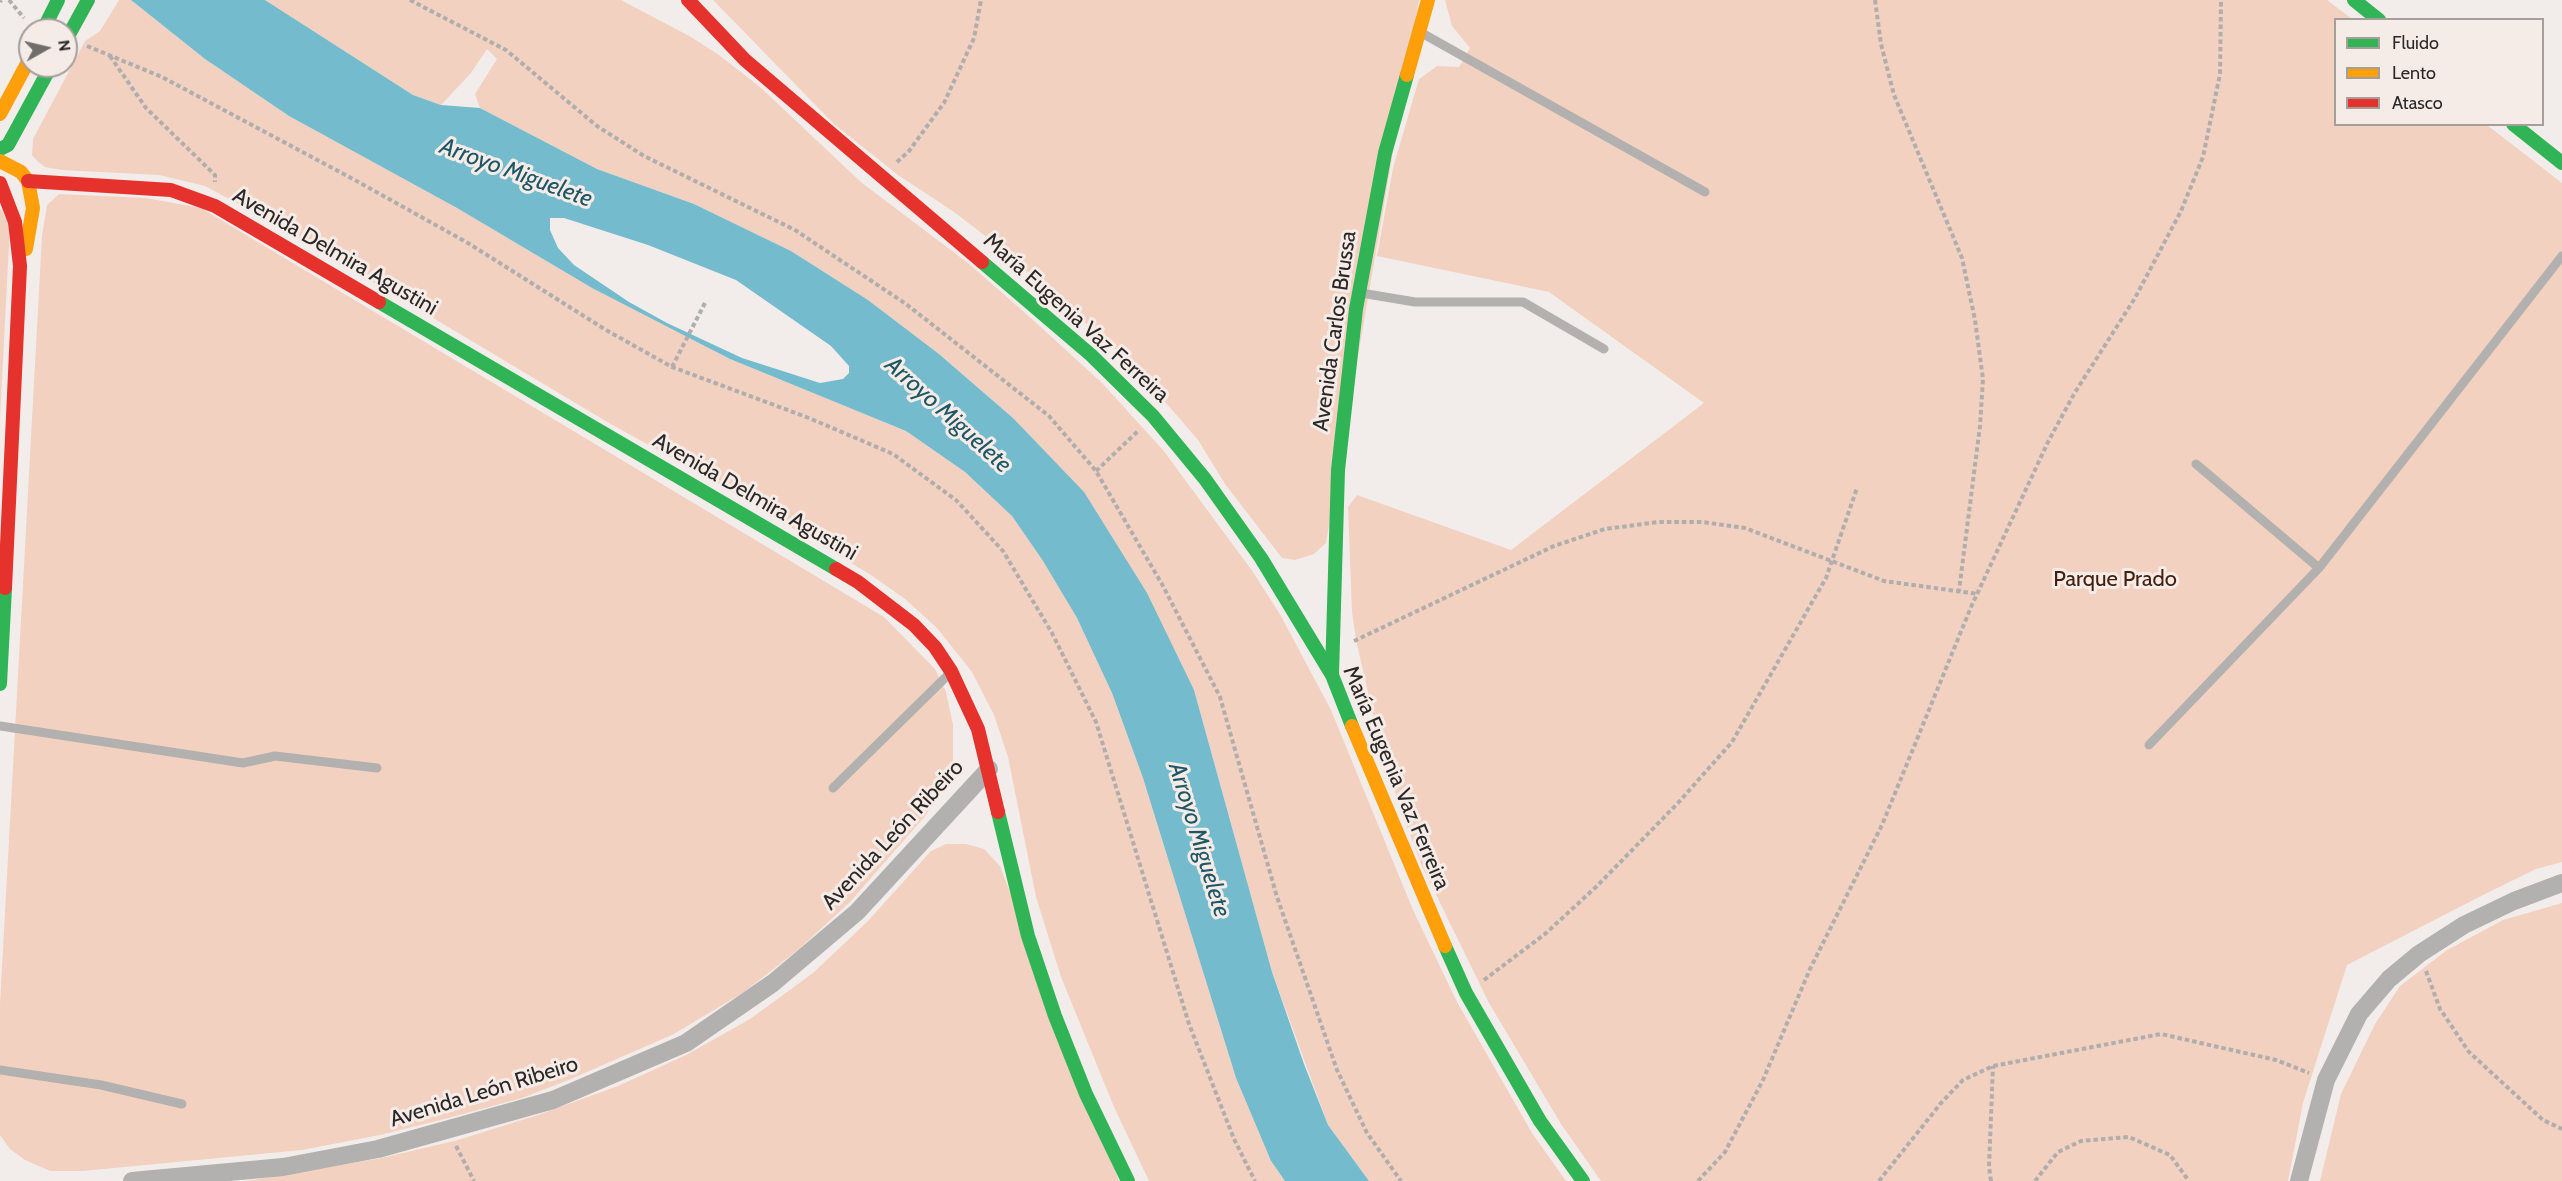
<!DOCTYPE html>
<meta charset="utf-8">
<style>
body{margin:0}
#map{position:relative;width:2562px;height:1181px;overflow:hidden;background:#f2edea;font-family:Cabin,sans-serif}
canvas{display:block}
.legend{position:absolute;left:2334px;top:18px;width:210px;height:108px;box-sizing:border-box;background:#f5ece7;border:2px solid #a59e9a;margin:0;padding:8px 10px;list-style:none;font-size:18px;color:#2c2827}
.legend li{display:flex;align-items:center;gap:12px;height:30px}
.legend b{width:30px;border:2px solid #a59e9a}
.north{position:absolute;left:18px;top:18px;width:60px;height:60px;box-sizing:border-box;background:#f5ece7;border:2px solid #a59e9a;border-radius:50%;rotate:82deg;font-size:16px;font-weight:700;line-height:24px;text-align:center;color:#2c2827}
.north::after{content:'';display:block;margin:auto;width:21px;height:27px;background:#716d6b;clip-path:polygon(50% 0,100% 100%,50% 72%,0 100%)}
</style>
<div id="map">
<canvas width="2562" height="1181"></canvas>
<ul class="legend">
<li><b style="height:8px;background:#30b455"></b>Fluido</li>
<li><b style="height:8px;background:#ff9f0a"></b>Lento</li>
<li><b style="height:8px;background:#e5322d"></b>Atasco</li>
</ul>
<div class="north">N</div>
</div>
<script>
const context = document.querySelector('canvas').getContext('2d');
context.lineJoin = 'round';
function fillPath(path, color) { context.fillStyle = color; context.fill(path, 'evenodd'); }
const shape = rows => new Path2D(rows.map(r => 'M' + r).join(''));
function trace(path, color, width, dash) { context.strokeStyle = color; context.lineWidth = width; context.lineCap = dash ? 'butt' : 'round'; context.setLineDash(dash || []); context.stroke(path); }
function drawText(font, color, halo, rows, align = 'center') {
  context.font = font + ' Cabin,sans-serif'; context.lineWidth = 6; context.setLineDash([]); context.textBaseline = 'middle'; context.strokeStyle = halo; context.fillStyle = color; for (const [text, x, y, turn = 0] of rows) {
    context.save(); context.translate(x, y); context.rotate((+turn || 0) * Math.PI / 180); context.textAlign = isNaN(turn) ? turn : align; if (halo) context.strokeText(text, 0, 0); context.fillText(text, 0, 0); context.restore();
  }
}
fillPath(shape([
 [119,0,131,0,205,59,289,116,457,208,592,288,730,359,906,431,965,472,1012,516,1043,561,1077,618,1112,693,1143,778,1236,1078,1271,1161,1285,1181,1149,1181,1114,1107,1061,977,1036,897,1008,757,994,715,972,672,937,628,905,599,871,575,710,479,609,423,274,223,205,186,159,175,61,170,45,167,38,162,32,155,33,139,85,41,100,31],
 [265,0,621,0,691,37,719,55,760,87,862,183,968,263,1032,319,1102,383,1163,450,1253,572,1281,616,1331,710,1413,910,1457,1002,1532,1133,1566,1181,1369,1181,1328,1125,1272,972,1194,690,1013,418,939,354,868,300,791,251,694,204,597,169,480,108,475,94,497,59,487,49,471,73,441,105,413,95],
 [713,0,1419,0,1326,543,1314,554,1295,560,1282,558,1225,484,1198,440,1135,367,997,245,954,212,898,175,834,124],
 [1445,0,2327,0,2352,19,2336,20,2336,124,2487,125,2562,183,2562,862,2536,869,2483,895,2347,965,2303,1103,2288,1181,1601,1181,1561,1124,1489,1003,1422,866,1400,808,1379,741,1356,640,1352,612,1348,507,1357,495,1511,550,1704,403,1549,292,1377,256,1393,168,1419,79,1437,66,1459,67,1470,48,1452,26],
 [59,194,146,198,201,208,884,617,935,669,946,692,953,725,953,761,941,790,926,815,850,902,799,949,744,992,674,1034,571,1079,522,1098,452,1117,380,1135,302,1150,83,1171,50,1171,25,1160,10,1149,0,1135,0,1004,42,236,47,205],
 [0,208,10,225,0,419],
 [946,844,966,844,984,849,1000,866,1119,1181,246,1181,382,1158,458,1140,538,1115,618,1086,686,1055,750,1019,813,973,868,921,931,851],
 [2562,903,2562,1181,2320,1181,2341,1094,2375,1024,2400,986,2447,950,2503,920]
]), '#f3d1c1');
fillPath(shape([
 [131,0,265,0,413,95,441,105,480,108,597,169,694,204,791,251,868,300,939,354,1013,418,1084,492,1147,593,1194,690,1272,972,1304,1064,1328,1125,1369,1181,1285,1181,1271,1161,1236,1078,1143,778,1112,693,1077,618,1043,561,1012,516,965,472,906,431,730,359,592,288,457,208,289,116,205,59],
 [550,218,564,218,648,245,736,280,831,346,849,366,849,373,843,379,820,383,742,358,667,323,629,302,574,265,558,248,550,230]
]), '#75bbce');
trace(shape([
 [9,0,24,18],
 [410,0,506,50,597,126,644,156,795,230,906,304,1049,416,1096,471,1163,586,1220,697,1277,897,1337,1070,1367,1133,1401,1181],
 [1875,0,1881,44,1894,95,1962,258,1975,320,1983,379,1980,426,1959,591],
 [0,2,1,0],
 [87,46,162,77,353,179,468,243,606,330,672,367,809,418,893,454,956,500,1003,551,1052,633,1096,722,1189,1024,1234,1139,1255,1181],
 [110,56,146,108,215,175,215,182],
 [897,162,909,151,944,103,974,38,981,0],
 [672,367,706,301],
 [1096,471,1138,431],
 [1354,641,1554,546,1605,529,1658,522,1702,522,1745,528,1884,581,1978,594],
 [2426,971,2440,1009,2469,1052,2543,1120,2562,1129],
 [1484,980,1545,934,1597,886,1678,803,1732,742,1826,578,1857,488],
 [456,1146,474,1181],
 [1698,1181,1725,1152,1763,1080,1810,969,1882,825,1971,607,2048,442,2074,394,2135,298,2181,211,2203,157,2220,74,2221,0],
 [1879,1181,1941,1103,1963,1080,1993,1066,2161,1034,2276,1060,2309,1073],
 [1991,1181,1989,1167,1993,1066],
 [2035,1181,2058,1152,2081,1141,2129,1137,2170,1155,2189,1181]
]), '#b0adad', 4, [4.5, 3]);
trace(shape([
 [1420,32,1705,192],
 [1361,293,1415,302,1523,302,1604,349],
 [2196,464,2319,568],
 [0,726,243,763,275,756,377,768],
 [2149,745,2319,568,2562,256],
 [833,788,950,673],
 [0,1070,101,1085,182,1104]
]), '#b2b1af', 9);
trace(shape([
 [132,1181,283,1167,378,1149,553,1100,686,1043,773,983,857,912,989,769],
 [2299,1181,2326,1080,2359,1014,2389,979,2419,954,2464,925,2514,901,2562,883]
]), '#b2b1af', 18);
trace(shape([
 [2354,0,2379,20],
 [43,30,58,0],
 [66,40,88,0],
 [2513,124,2562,163],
 [0,149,8,145,51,66],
 [982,262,1091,355,1153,416,1205,479,1261,558,1332,675,1352,726],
 [379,302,836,569],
 [1332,674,1338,470,1356,309,1385,153,1407,75],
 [0,684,5,588],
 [998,812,1028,936,1055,1016,1086,1094,1128,1181],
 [1445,946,1466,993,1540,1121,1583,1181]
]), '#30b455', 14);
trace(shape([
 [1407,75,1428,0],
 [0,114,30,58],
 [0,161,21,172,28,181,33,208,26,249],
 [1352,726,1445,946]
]), '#ff9f0a', 14);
trace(shape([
 [688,0,745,60,982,262],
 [28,181,171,190,215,206,379,302],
 [0,183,15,222,20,266,5,588],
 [836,569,858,582,914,625,935,647,951,671,978,729,998,812]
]), '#e5322d', 14);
drawText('22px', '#2c2827', '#f5ece7', [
 ["Avenida Delmira Agustini",335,252,30],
 ["María Eugenia Vaz Ferreira",1076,318,42],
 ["Avenida Carlos Brussa",1335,331,-82],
 ["Avenida Delmira Agustini",755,497,30],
 ["María Eugenia Vaz Ferreira",1396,778,67],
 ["Avenida León Ribeiro",893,835,-47],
 ["Avenida León Ribeiro",484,1092,-17]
]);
drawText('22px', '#45200f', '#f5ece7', [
 ["Parque Prado",2115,580]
]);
drawText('italic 24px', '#1f5767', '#f5ece7', [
 ["Arroyo Miguelete",516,173,20],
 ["Arroyo Miguelete",948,415,42],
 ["Arroyo Miguelete",1199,840,73]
]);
</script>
